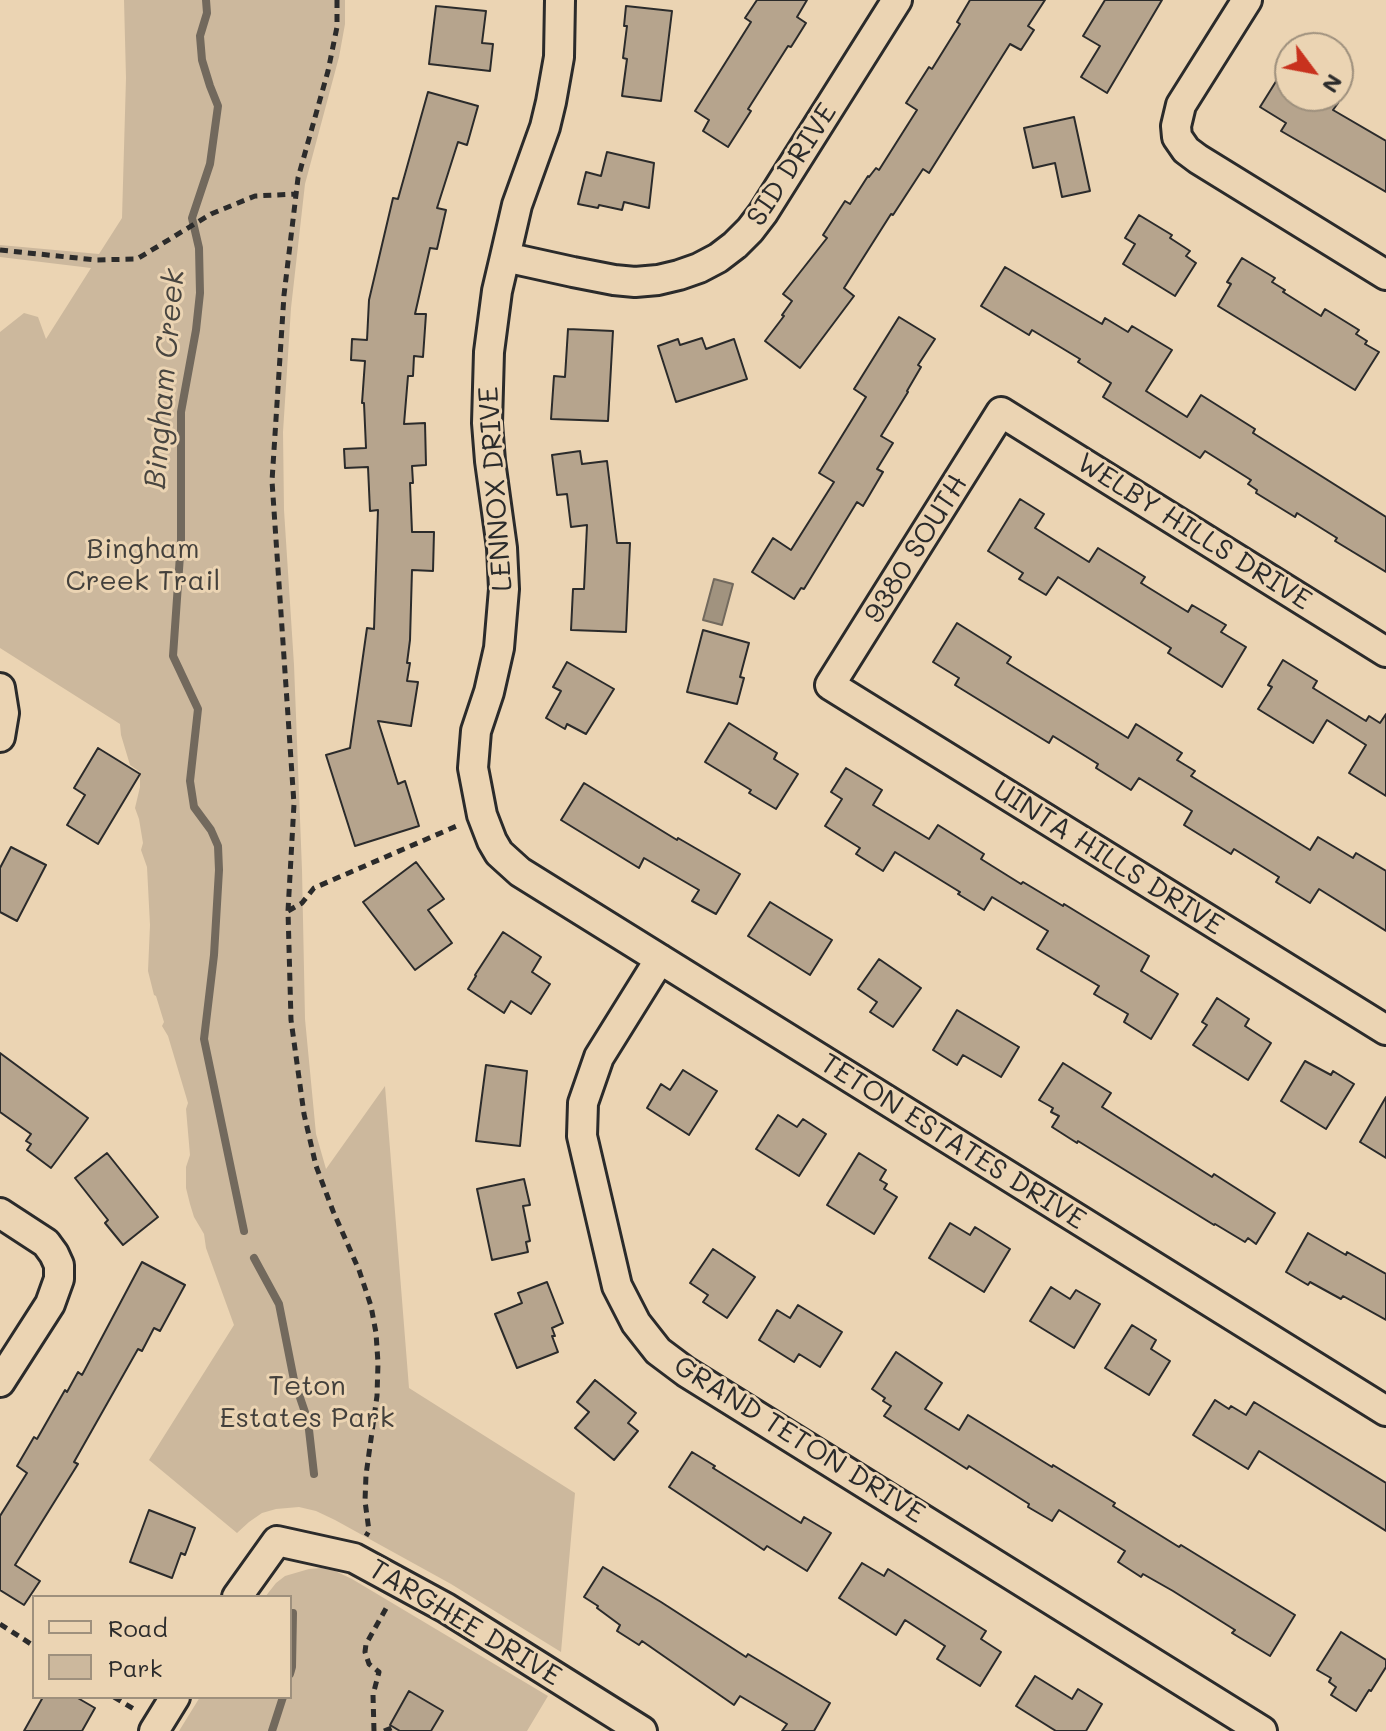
<!DOCTYPE html>
<style>
body{margin:0}
#map{position:relative;width:1386px;height:1731px;overflow:hidden;background:#ebd4b3;font-family:Mali,sans-serif}
canvas{display:block}
.legend{position:absolute;left:32px;top:1595px;width:260px;height:104px;box-sizing:border-box;background:#ebd4b3;border:2px solid #9e907d;margin:0;padding:10px 14px;list-style:none;font-size:24px;color:#2b2b2b}
.legend li{display:flex;align-items:center;gap:16px;height:40px}
.legend b{width:40px;border:2px solid #9e907d}
.north{position:absolute;left:1274px;top:32px;width:80px;height:80px;box-sizing:border-box;background:#ebd4b3;border:2px solid #9e907d;border-radius:50%;rotate:122deg;font-size:22px;font-weight:700;line-height:32px;text-align:center;color:#2b2b2b}
.north::after{content:'';display:block;margin:auto;width:28px;height:36px;background:#c8321e;clip-path:polygon(50% 0,100% 100%,50% 72%,0 100%)}
</style>
<div id="map">
<canvas width="1386" height="1731"></canvas>
<ul class="legend">
<li><b style="height:10px;background:#ebd4b3"></b>Road</li>
<li><b style="height:22px;background:#ccb89d"></b>Park</li>
</ul>
<div class="north">N</div>
</div>
<script>
const context = document.querySelector('canvas').getContext('2d');
context.lineJoin = 'round';
function fillPath(path, color) { context.fillStyle = color; context.fill(path, 'evenodd'); }
const shape = rows => new Path2D(rows.map(r => 'M' + r).join(''));
function trace(path, color, width, dash) { context.strokeStyle = color; context.lineWidth = width; context.lineCap = dash ? 'butt' : 'round'; context.setLineDash(dash || []); context.stroke(path); }
function drawText(font, color, halo, rows, align = 'center') {
  context.font = font + ' Mali,sans-serif'; context.lineWidth = 6; context.setLineDash([]); context.textBaseline = 'middle'; context.strokeStyle = halo; context.fillStyle = color; for (const [text, x, y, turn = 0] of rows) {
    context.save(); context.translate(x, y); context.rotate((+turn || 0) * Math.PI / 180); context.textAlign = isNaN(turn) ? turn : align; if (halo) context.strokeText(text, 0, 0); context.fillText(text, 0, 0); context.restore();
  }
}
fillPath(shape([
 [124,0,345,0,345,24,339,57,305,184,291,308,283,432,284,510,294,665,302,870,305,1019,316,1134,326,1169,385,1086,409,1388,575,1493,561,1652,451,1584,335,1520,316,1511,299,1507,276,1509,262,1513,249,1522,237,1533,149,1460,234,1325,206,1248,204,1234,194,1217,190,1204,186,1188,186,1167,190,1155,186,1109,188,1103,168,1036,162,1026,164,1022,156,996,154,995,148,971,150,925,147,867,141,850,143,843,139,819,135,808,140,787,140,772,130,765,121,735,120,724,0,648,0,332,24,313,38,317,46,339,91,268,0,257,0,245,99,254,122,218,126,78],
 [321,1568,335,1571,352,1579,548,1696,527,1731,179,1731,200,1697,290,1697,290,1597,265,1597,276,1583,285,1576,309,1569]
]), '#ccb89d');
const water = shape([
 [714,579,733,584,722,625,703,620,714,579]
]);
fillPath(water, '#a1937f');
trace(water, '#72695d', 2);
trace(shape([
 [206,0,207,13,200,36,202,60,210,86,218,106,210,164,192,218,199,248,200,293,196,330,181,412,181,541,173,656,198,709,190,781,194,807,211,830,218,846,219,870,214,955,204,1039,244,1231],
 [254,1258,279,1304,294,1380,308,1421,314,1474],
 [290,1674,292,1667,293,1613],
 [272,1731,283,1697]
]), '#72695d', 8);
const building = shape([
 [757,0,807,0,797,17,806,23,791,47,788,46,748,109,751,111,728,147,703,131,709,120,695,111,751,22,745,18,757,0],
 [970,0,1045,0,1028,26,1034,30,1021,50,1010,44,929,173,923,169,893,215,891,214,844,288,854,296,800,368,765,341,784,316,782,315,792,301,783,294,827,238,823,235,845,201,850,204,868,176,869,177,876,168,879,170,917,110,906,103,929,67,932,69,960,24,957,22,970,0],
 [1105,0,1162,0,1107,93,1081,77,1100,46,1083,36,1105,0],
 [436,6,486,11,482,43,493,44,490,71,429,64,436,6],
 [626,6,672,11,661,101,622,96,627,59,623,58,627,26,624,26,626,6],
 [1290,59,1290,96,1327,96,1338,103,1333,110,1386,141,1386,192,1281,131,1286,123,1260,107,1290,59],
 [428,92,478,106,467,145,458,142,437,208,446,210,437,249,430,248,415,314,426,314,423,357,414,356,413,376,408,376,404,424,425,423,426,465,412,466,413,483,410,483,412,532,434,532,433,571,412,570,410,640,407,663,410,663,407,681,418,682,411,726,378,721,398,784,405,781,419,826,355,846,326,755,350,748,367,628,374,629,378,510,370,511,368,467,345,468,344,449,366,448,364,403,362,403,365,361,351,360,352,339,367,340,369,300,393,198,398,199,428,92],
 [1074,117,1090,191,1062,197,1055,163,1033,168,1024,128,1074,117],
 [607,152,654,163,649,208,624,202,622,210,599,205,598,208,578,204,586,172,601,176,607,152],
 [1139,215,1172,235,1170,238,1190,251,1186,256,1196,263,1175,296,1123,264,1135,244,1125,238,1139,215],
 [1242,258,1275,278,1272,282,1285,290,1283,292,1321,316,1325,309,1359,330,1356,334,1367,341,1365,344,1379,352,1355,390,1218,306,1231,284,1227,282,1242,258],
 [1005,267,1102,324,1105,318,1128,332,1132,326,1172,350,1146,391,1187,417,1201,395,1255,429,1253,433,1386,517,1386,572,1335,541,1337,538,1297,513,1295,517,1256,493,1257,490,1248,484,1251,480,1205,451,1200,458,1103,397,1111,383,1078,362,1080,359,1032,330,1029,335,981,306,1005,267],
 [899,317,935,339,918,365,921,367,907,391,908,392,881,436,893,443,877,469,883,472,863,506,857,502,804,589,801,588,794,599,752,572,773,538,791,550,834,482,819,473,866,397,854,389,899,317],
 [568,329,613,331,608,421,551,419,554,376,565,377,568,329],
 [702,338,706,349,734,339,747,379,676,402,658,346,678,339,680,345,702,338],
 [580,451,582,464,607,461,617,543,630,543,626,632,571,630,573,589,584,589,587,525,571,527,567,494,557,495,552,455,580,451],
 [1020,499,1044,514,1035,528,1089,562,1098,548,1145,577,1141,583,1188,612,1192,605,1226,625,1221,632,1246,647,1222,687,1168,653,1171,648,1058,577,1046,595,1019,579,1023,573,988,551,1020,499],
 [957,623,1011,657,1007,663,1128,738,1136,724,1182,753,1177,760,1195,771,1191,776,1310,850,1318,837,1353,858,1356,853,1386,871,1386,931,1319,889,1310,903,1276,882,1279,877,1234,849,1231,854,1184,825,1192,811,1139,778,1131,790,1096,768,1098,764,1053,736,1049,743,955,685,959,678,933,662,957,623],
 [703,630,749,643,740,677,744,678,737,704,687,692,703,630],
 [1283,660,1317,681,1313,688,1366,721,1369,716,1380,723,1386,714,1386,796,1349,773,1366,745,1327,720,1313,743,1258,709,1272,687,1268,685,1283,660],
 [567,662,614,689,586,734,567,724,565,729,546,718,561,691,553,687,567,662],
 [729,723,777,753,774,759,798,774,776,809,749,793,751,790,705,762,729,723],
 [98,748,140,774,98,844,67,825,85,795,74,788,98,748],
 [846,768,882,790,873,805,929,839,938,825,984,854,981,859,1021,884,1023,882,1063,906,1064,904,1149,956,1141,971,1178,994,1151,1039,1124,1022,1128,1014,1094,994,1099,986,1037,949,1048,931,992,897,984,910,958,894,960,892,895,852,883,871,856,854,860,848,825,826,842,799,831,792,846,768],
 [584,783,677,840,678,838,740,874,716,914,692,901,699,890,644,858,639,868,561,820,584,783],
 [11,847,46,865,17,921,0,912,0,868,11,847],
 [416,862,444,899,428,910,452,943,415,970,363,902,416,862],
 [770,902,832,940,810,975,748,936,770,902],
 [503,932,541,957,532,972,550,984,531,1014,511,1001,504,1013,468,989,476,976,475,975,503,932],
 [879,959,921,988,893,1027,870,1012,877,1002,858,989,879,959],
 [1217,998,1249,1019,1245,1026,1271,1043,1248,1080,1193,1045,1207,1025,1202,1022,1217,998],
 [957,1010,1019,1047,1001,1077,963,1055,957,1065,933,1050,957,1010],
 [0,1053,88,1118,51,1168,27,1150,31,1144,26,1141,31,1134,0,1112,0,1053],
 [1305,1061,1331,1075,1333,1071,1354,1084,1326,1129,1281,1101,1305,1061],
 [1063,1063,1111,1093,1102,1107,1212,1177,1214,1174,1275,1213,1256,1244,1248,1238,1245,1242,1215,1224,1214,1225,1078,1141,1077,1143,1052,1127,1059,1116,1051,1112,1053,1108,1039,1100,1063,1063],
 [486,1065,527,1071,520,1146,476,1141,486,1065],
 [683,1070,717,1091,689,1135,647,1108,661,1084,670,1090,683,1070],
 [1386,1097,1386,1158,1360,1142,1386,1097],
 [778,1115,797,1127,803,1119,826,1134,799,1176,756,1149,778,1115],
 [107,1153,158,1217,123,1245,105,1223,108,1220,75,1178,107,1153],
 [859,1153,886,1170,880,1180,887,1184,884,1189,897,1197,874,1234,827,1205,859,1153],
 [524,1179,530,1205,523,1206,530,1241,526,1242,528,1252,492,1260,477,1189,524,1179],
 [950,1223,970,1235,975,1227,1010,1249,984,1292,929,1258,950,1223],
 [1308,1233,1346,1255,1347,1252,1386,1274,1386,1320,1343,1296,1341,1299,1310,1282,1308,1285,1286,1272,1308,1233],
 [713,1249,755,1277,727,1318,703,1302,708,1295,690,1283,713,1249],
 [142,1262,185,1285,160,1331,154,1328,142,1351,138,1349,74,1462,78,1464,15,1565,40,1581,24,1605,0,1590,0,1516,27,1473,17,1466,34,1437,37,1439,65,1390,67,1392,78,1372,82,1375,142,1262],
 [547,1282,563,1323,552,1328,555,1336,552,1336,558,1352,517,1368,495,1314,522,1303,518,1293,547,1282],
 [1051,1287,1070,1299,1076,1290,1100,1304,1074,1348,1030,1321,1051,1287],
 [798,1305,842,1332,820,1367,799,1354,794,1362,759,1340,777,1310,790,1318,798,1305],
 [1132,1325,1156,1340,1151,1349,1170,1361,1149,1395,1105,1368,1132,1325],
 [896,1352,942,1383,925,1409,959,1430,968,1415,1052,1467,1053,1465,1115,1503,1113,1506,1179,1547,1181,1545,1295,1615,1270,1656,1232,1633,1235,1630,1173,1591,1143,1574,1141,1577,1118,1562,1125,1551,1059,1510,1052,1521,1028,1507,1029,1504,969,1466,967,1469,884,1416,891,1406,883,1401,885,1398,872,1389,896,1352],
 [595,1380,636,1413,628,1423,638,1431,614,1460,575,1428,589,1412,577,1402,595,1380],
 [1215,1400,1229,1409,1231,1406,1246,1415,1254,1402,1386,1483,1386,1531,1259,1451,1248,1469,1193,1435,1215,1400],
 [692,1452,715,1466,713,1468,801,1523,804,1517,831,1533,807,1571,767,1546,764,1550,669,1487,692,1452],
 [149,1510,195,1528,185,1555,181,1553,172,1578,130,1562,149,1510],
 [862,1563,884,1576,888,1569,986,1631,981,1639,1001,1652,980,1686,937,1659,945,1646,905,1620,896,1635,839,1598,862,1563],
 [603,1567,661,1602,746,1657,748,1654,830,1703,814,1731,782,1731,787,1724,740,1696,734,1705,642,1641,639,1645,617,1631,620,1625,597,1608,598,1606,584,1597,603,1567],
 [1341,1632,1386,1660,1386,1667,1371,1691,1369,1690,1356,1711,1331,1695,1336,1687,1329,1682,1331,1678,1317,1670,1341,1632],
 [1035,1676,1072,1699,1078,1689,1102,1704,1086,1731,1056,1731,1016,1706,1035,1676],
 [409,1691,443,1711,431,1731,400,1731,390,1725,409,1691],
 [43,1697,76,1697,95,1708,82,1731,24,1731,43,1697]
]);
fillPath(building, '#b6a48d');
trace(building, '#2b2b2b', 2);
const street = shape([
 [560,0,559,57,551,102,545,127,517,205,505,257,497,291,489,352,487,423,490,461,502,548,504,589,499,648,489,692,476,731,473,768,482,815,492,841,499,853,520,872,1386,1411],
 [1247,0,1181,105,1176,126,1177,137,1186,150,1198,159,1386,275],
 [505,257,573,272,614,280,635,282,658,280,679,275,699,268,718,258,735,245,750,230,763,213,897,0],
 [1386,652,1001,412,830,685,1386,1030],
 [0,688,4,713,0,737],
 [660,959,599,1057,583,1103,582,1136,617,1286,636,1323,658,1351,686,1372,1262,1731],
 [0,1213,46,1243,54,1254,59,1265,59,1279,50,1304,0,1382],
 [237,1597,277,1541,354,1558,446,1608,642,1731],
 [154,1731,175,1697]
]);
trace(street, '#2b2b2b', 34);
trace(shape([
 [337,0,337,27,328,71,298,178,284,295,272,481,294,804,288,911,291,1020,304,1114,316,1166,333,1211,359,1270,371,1306,376,1333,378,1363,377,1396,366,1475,365,1501,369,1531,366,1536],
 [0,250,96,260,137,259,211,214,255,196,296,194],
 [288,911,302,903,314,888,459,825],
 [0,1624,34,1646],
 [114,1697,137,1711],
 [374,1731,373,1695,379,1672,369,1664,365,1652,366,1644,388,1605],
 [384,1731,394,1727]
]), '#2b2b2b', 5, [8, 6]);
trace(street, '#ebd4b3', 28);
drawText('28px', '#2b2b2b', '#ebd4b3', [
 ["SID DRIVE",792,165,-57],
 ["LENNOX DRIVE",496,489,-94],
 ["WELBY HILLS DRIVE",1194,532,32],
 ["9380 SOUTH",916,549,-58],
 ["UINTA HILLS DRIVE",1108,858,32],
 ["TETON ESTATES DRIVE",953,1142,32],
 ["GRAND TETON DRIVE",799,1440,32],
 ["TARGHEE DRIVE",465,1623,31]
]);
drawText('28px', '#43403c', '#ebd4b3', [
 ["Bingham",143,549],
 ["Creek Trail",143,581],
 ["Teton",307,1386],
 ["Estates Park",307,1418]
]);
drawText('italic 30px', '#484540', '#ebd4b3', [
 ["Bingham Creek",165,379,-85]
]);
</script>
